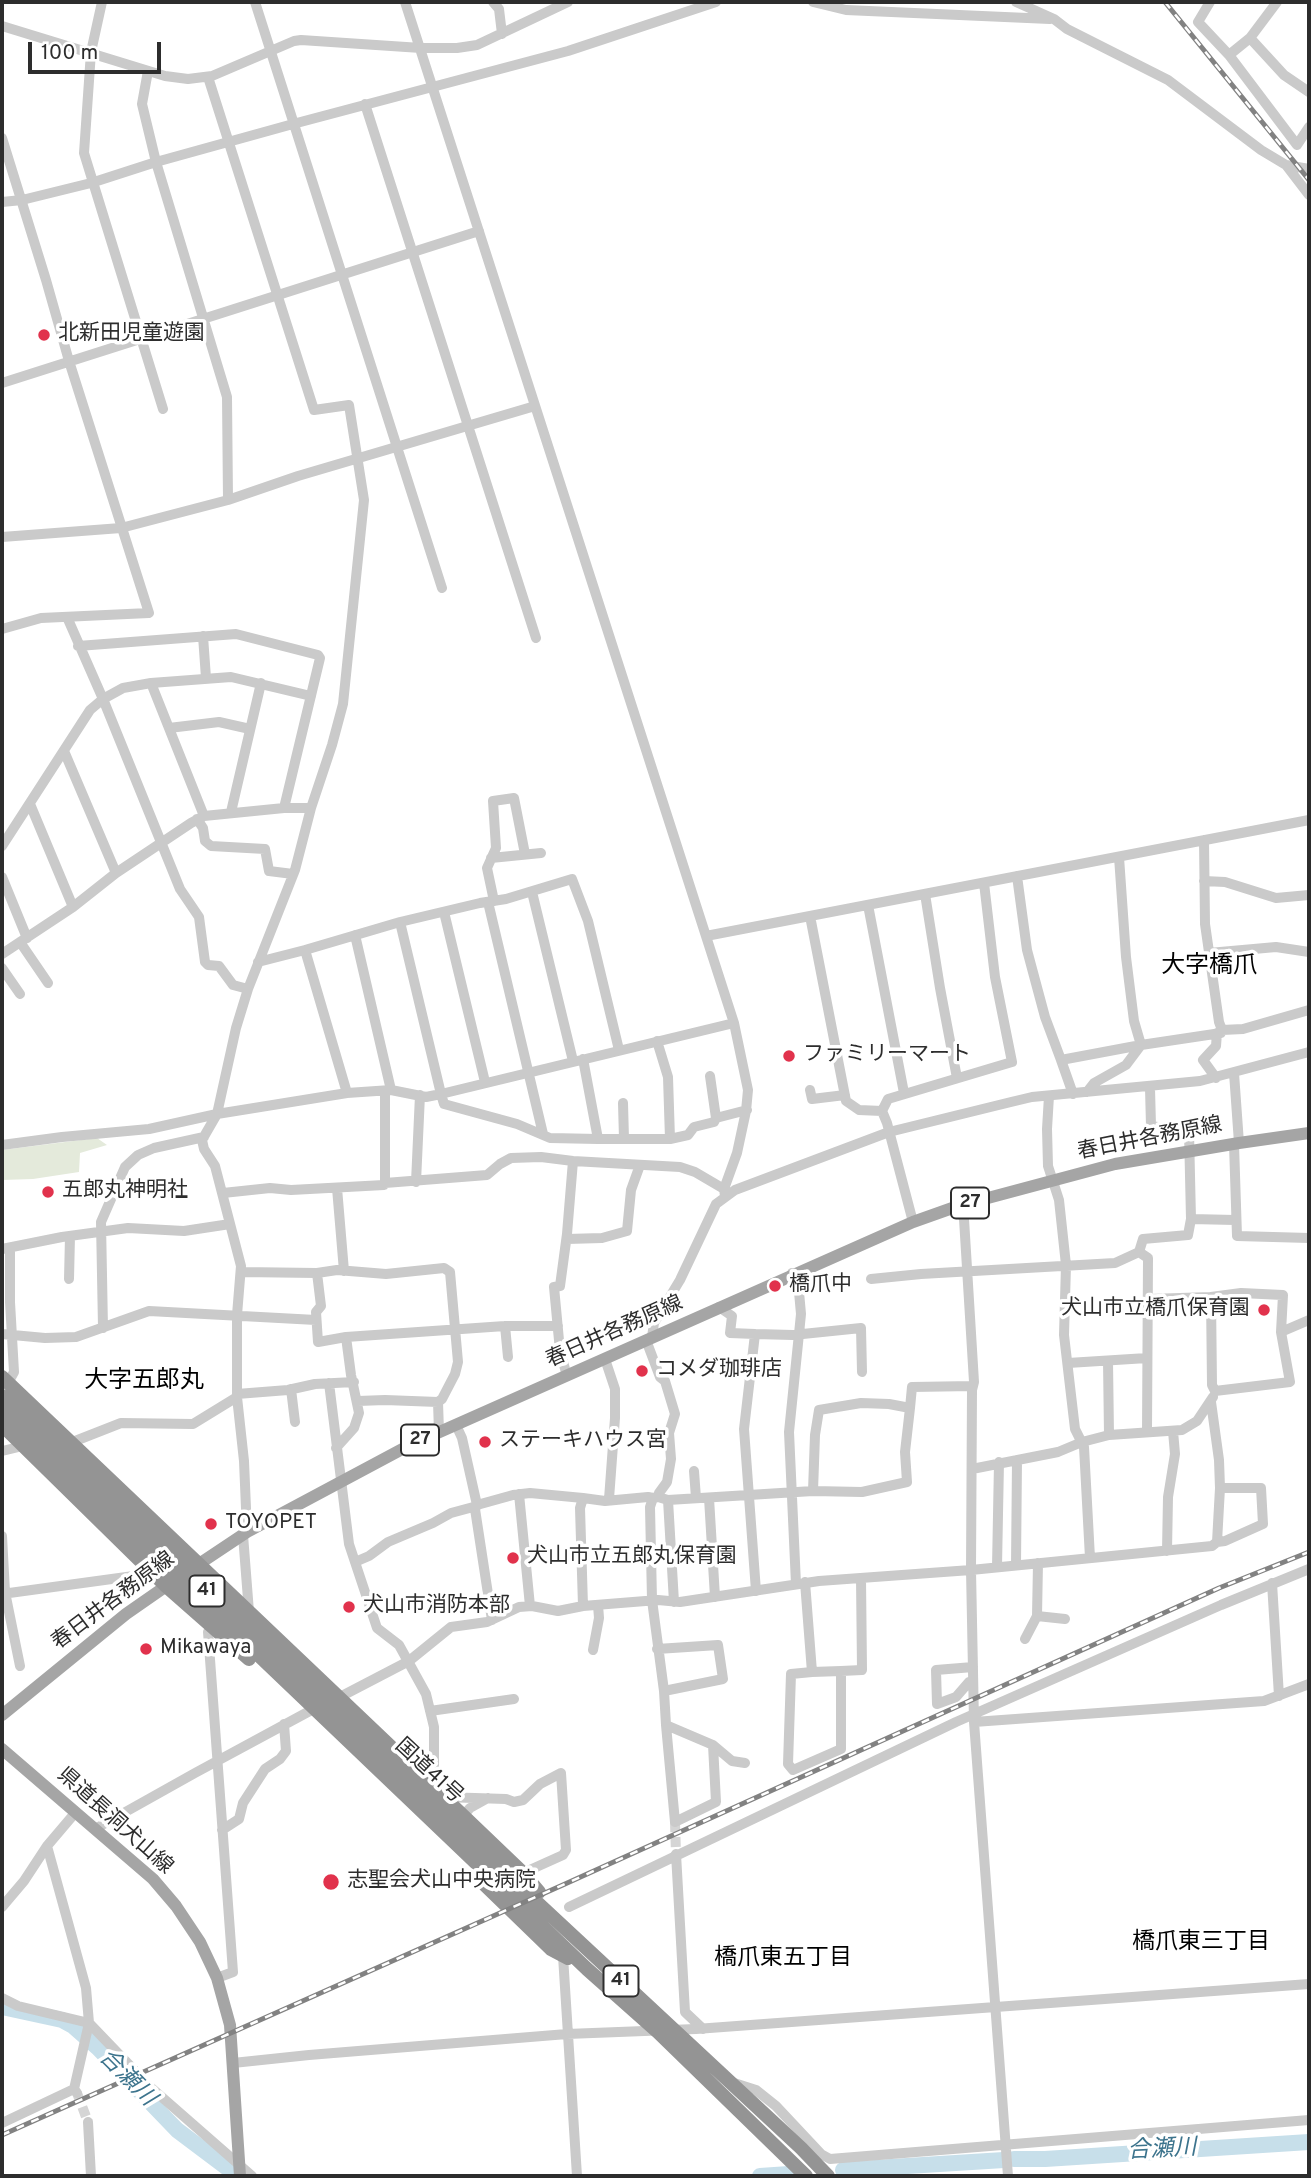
<!DOCTYPE html>
<meta charset="utf-8">
<style>
body{margin:0}
#map{position:relative;width:1311px;height:2178px;overflow:hidden;background:#fff;font-family:Overpass,sans-serif}
canvas{display:block}
.frame{position:absolute;inset:0;border:4px solid #2d2d2d;pointer-events:none}
.scale{position:absolute;left:28px;top:42px;width:133px;height:32px;box-sizing:border-box;border:4px solid #2d2d2d;border-top:0;padding-left:9px;font-size:21px;line-height:24px;white-space:nowrap;color:#2d2d2d;-webkit-text-stroke:5px #fff;paint-order:stroke}
</style>
<div id="map">
<canvas width="1311" height="2178"></canvas>
<div class="frame"></div>
<div class="scale">100 m</div>
</div>
<script>
const context = document.querySelector('canvas').getContext('2d');
context.lineJoin = 'round';
function fillPath(path, color) { context.fillStyle = color; context.fill(path, 'evenodd'); }
const shape = rows => new Path2D(rows.map(r => 'M' + r).join(''));
function trace(path, color, width, dash) { context.strokeStyle = color; context.lineWidth = width; context.lineCap = dash ? 'butt' : 'round'; context.setLineDash(dash || []); context.stroke(path); }
function drawText(font, color, halo, rows, align = 'center') {
  context.font = font + ' Overpass,"Noto Sans JP",sans-serif'; context.lineWidth = 7; context.setLineDash([]); context.textBaseline = 'middle'; context.strokeStyle = halo; context.fillStyle = color; for (const [text, x, y, turn = 0] of rows) {
    context.save(); context.translate(x, y); context.rotate((+turn || 0) * Math.PI / 180); context.textAlign = isNaN(turn) ? turn : align; if (halo) context.strokeText(text, 0, 0); context.fillText(text, 0, 0); context.restore();
  }
}
fillPath(shape([
 [97,1138,107,1145,80,1153,79,1172,33,1179,2,1180,2,1150]
]), '#e4eadb');
trace(shape([
 [2,2007,62,2020,73,2026,98,2048,177,2130,238,2176],
 [1014,2159,1045,2159,1309,2142],
 [843,2170,1004,2160],
 [760,2176,789,2174]
]), '#c7dfea', 16);
trace(shape([
 [675,1822,676,1854],
 [77,2093,88,2122]
]), '#d5d5d5', 10, [10, 5]);
trace(shape([
 [102,2,91,52,84,153,163,409],
 [255,2,442,588],
 [405,2,734,1023,748,1090,746,1111,737,1153,724,1189,725,1196],
 [493,2,499,9,502,34],
 [813,2,846,10,1050,19],
 [1016,2,1054,19,1067,29,1168,80,1261,150,1286,165,1309,195],
 [1210,2,1198,22,1229,55,1297,145,1309,127],
 [2,26,165,76,188,79,212,76,294,41,301,40,421,48,457,48,477,45,568,2],
 [1250,38,1284,75,1309,92],
 [1229,55,1250,38,1277,2],
 [148,71,142,104,156,162,227,397,228,500],
 [208,77,314,410,349,405,364,500,343,704,332,745,311,808,295,870,248,989,236,1028,217,1114,202,1140,204,1149,215,1166,241,1266,237,1315,237,1397,244,1461,247,1532],
 [365,104,536,638],
 [2,138,46,280,69,361,149,613,41,618,2,629],
 [1286,165,1309,169],
 [2,202,22,200,91,183,156,162,293,124,568,51,716,2],
 [2,383,479,231],
 [2,537,121,528,228,500,298,476,535,406],
 [67,617,103,699,180,889,199,917,205,962,208,965,219,966,233,985,248,989],
 [203,636,206,678],
 [151,683,204,816],
 [169,728,219,722,250,729],
 [64,751,116,873],
 [30,804,73,907],
 [284,808,311,808],
 [231,812,261,683],
 [197,819,203,828,205,841,211,846,265,849,269,871,293,874],
 [2,846,90,710,103,699,123,688,151,683,231,677,311,696],
 [491,858,541,853],
 [1017,876,1027,950,1045,1017,1061,1060],
 [2,877,27,938],
 [1204,881,1225,882,1276,898,1309,895],
 [532,892,573,1061],
 [925,894,940,988,957,1078],
 [494,901,487,868,496,848,493,801,514,798,525,854],
 [488,902,543,1134],
 [868,905,904,1093],
 [444,912,485,1082],
 [810,916,846,1101,859,1110,882,1111],
 [400,922,441,1094,734,1023],
 [355,935,391,1090],
 [706,936,1309,820],
 [20,942,48,983],
 [1209,953,1276,947,1309,952],
 [2,954,73,907,116,873,191,823,204,816,284,808,320,658,318,655,236,634,78,646],
 [258,962,305,950],
 [2,968,20,994],
 [1222,1030,1243,1029,1309,1010],
 [657,1041,668,1077,670,1139],
 [1234,1073,1239,1143],
 [710,1076,716,1118],
 [1216,1078,1203,1060,1216,1046,1217,1033],
 [810,1090,812,1099,845,1095],
 [385,1091,385,1183],
 [1087,1092,1094,1083,1126,1065,1141,1045,1221,1033,1222,1030,1219,1022,1205,924,1204,840],
 [347,1093,305,950,400,922,480,903,506,899,572,879,588,921,619,1050],
 [1073,1094,1061,1060,1141,1045,1134,1021,1126,957,1119,857],
 [1049,1096,1047,1129,1048,1166,1059,1200,1066,1265,1064,1335,1075,1429,1084,1447,1090,1558],
 [623,1103,624,1139],
 [882,1111,888,1099,1012,1062,995,977,984,883],
 [882,1111,887,1123,913,1222],
 [598,1139,670,1139,688,1135,694,1127,714,1122,716,1118,747,1110],
 [1234,1144,1237,1236,1309,1238],
 [2,1145,62,1137,149,1129,217,1114,347,1093,391,1090,426,1097,441,1094,444,1104,517,1124,550,1138,598,1139,583,1059],
 [416,1182,420,1095],
 [337,1188,344,1271],
 [223,1193,270,1188,291,1190,384,1185,385,1183,487,1175,500,1164,511,1158,541,1157,573,1161,680,1167,695,1172,724,1189],
 [958,1206,964,1219,974,1382,972,1390,971,1570,974,1722,1008,2176],
 [1191,1219,1235,1220],
 [567,1239,602,1238,627,1231,631,1190,640,1165],
 [2,1249,62,1237,128,1228,184,1231,230,1224],
 [1139,1252,1148,1258,1147,1432],
 [241,1272,317,1273,337,1270,386,1274,444,1268,450,1272,458,1362,455,1374,442,1399,438,1402,439,1432],
 [317,1273,321,1306,316,1312,318,1342,346,1337,505,1326,558,1326],
 [792,1273,799,1292,801,1314,789,1432,796,1584],
 [69,1279,70,1236],
 [871,1279,921,1274,1115,1263,1139,1252,1143,1239,1188,1235,1191,1219,1189,1132,1151,1126,1150,1088],
 [1241,1293,1283,1295,1281,1332,1290,1382,1215,1391,1212,1385,1211,1297,1241,1293],
 [1149,1299,1211,1297],
 [719,1307,732,1316,730,1333,755,1334],
 [505,1326,508,1357],
 [103,1328,101,1222,125,1167,138,1155,154,1148,204,1137],
 [1281,1332,1309,1320],
 [2,1334,45,1338,76,1337,149,1311,316,1320],
 [652,1337,654,1323,680,1280,716,1204,735,1190,889,1132,1011,1102,1032,1097,1200,1081,1309,1052],
 [646,1340,660,1377,665,1381,675,1414,669,1433,671,1459,667,1482,659,1493,658,1497],
 [605,1359,615,1389,615,1418,609,1499],
 [1108,1361,1109,1435],
 [1068,1363,1147,1358],
 [567,1376,560,1351,554,1287,560,1286,567,1234,573,1161],
 [8,1383,14,1372,10,1302,10,1248],
 [329,1383,349,1544,377,1628,399,1645,426,1694,434,1727,434,1788],
 [291,1389,295,1422],
 [237,1394,288,1390,315,1384,354,1382],
 [358,1401,385,1400,438,1402],
 [456,1425,462,1438,477,1505,513,1495,530,1493,583,1498],
 [70,1443,121,1423,193,1424,237,1397],
 [336,1448,354,1428,359,1413,351,1375,346,1337],
 [2,1451,23,1446],
 [972,1469,1058,1452,1082,1442,1109,1435,1182,1430,1197,1421,1213,1397],
 [694,1471,696,1498],
 [813,1491,815,1435,819,1410,861,1403,889,1404,910,1408,912,1387,973,1386],
 [519,1494,530,1606],
 [709,1498,715,1597],
 [668,1500,674,1602],
 [477,1505,475,1509,492,1620],
 [243,1535,249,1612],
 [2,1536,5,1592,20,1666],
 [1217,1542,1225,1541,1263,1524,1261,1488,1220,1488],
 [1167,1551,1168,1497,1175,1454,1173,1431],
 [355,1562,369,1556,388,1542,433,1523,451,1513,477,1506],
 [1016,1565,1017,1460],
 [997,1567,999,1462],
 [805,1582,812,1672],
 [1272,1583,1279,1696],
 [756,1591,744,1429,755,1334,793,1335,861,1328,862,1372],
 [2,1594,141,1575],
 [583,1606,580,1508,583,1498,605,1501,648,1497,653,1498],
 [1037,1616,1065,1619],
 [212,1626,208,1632,233,1972,217,1978],
 [1025,1639,1037,1616,1038,1563],
 [657,1649,718,1645,723,1679,664,1691],
 [593,1650,599,1618,598,1605],
 [973,1667,936,1670,937,1704,956,1697,969,1682,973,1681],
 [841,1671,841,1749,793,1770,788,1764,791,1674,812,1672,841,1671,862,1670,861,1578],
 [336,1699,409,1661,451,1627,487,1622,519,1607,532,1606,558,1611,583,1606,658,1600,680,1602,819,1581,971,1570,1212,1546,1217,1542,1220,1488,1219,1460,1211,1402],
 [430,1711,514,1699],
 [974,1722,1264,1701,1309,1684],
 [666,1725,713,1745,716,1802,675,1822,666,1725,664,1691,652,1600,650,1507,653,1498,658,1497,668,1500,813,1491,862,1492,907,1482,905,1452,910,1408],
 [713,1745,732,1761,745,1763],
 [443,1797,506,1799,514,1802,523,1800,540,1784,561,1773,566,1850,563,1855,523,1873],
 [463,1816,470,1808,488,1798],
 [95,1829,195,1773,319,1706],
 [222,1830,239,1819,243,1803,265,1769,280,1759,286,1751,284,1724],
 [47,1846,86,1988,89,2023,74,2089,77,2093],
 [676,1854,685,2012,703,2029],
 [2,1907,24,1881,47,1846,75,1813],
 [569,1907,956,1722,1221,1605,1309,1569],
 [563,1956,577,2176],
 [2,1998,18,2006,89,2023,136,2072],
 [233,2063,309,2055,567,2034,696,2029,1309,1984],
 [731,2082,756,2090,776,2106,821,2154,830,2159,1309,2120],
 [148,2085,252,2176],
 [88,2122,91,2176],
 [2,2123,74,2089]
]), '#cacaca', 10);
trace(shape([
 [193,1568,247,1532,408,1446,913,1222,958,1206,1115,1164,1239,1143,1309,1133],
 [2,1715,126,1614,172,1582],
 [2,1749,153,1879,176,1906,200,1942,217,1978,230,2025,240,2176]
]), '#a5a5a5', 12);
trace(shape([
 [2,1377,430,1784,523,1873,539,1892],
 [2,1396,413,1787,801,2148,828,2176],
 [2,1410,587,1969,658,2032,806,2176],
 [2,1425,166,1586,249,1659],
 [484,1884,551,1949,568,1958]
]), '#949494', 14);
const rail = shape([
 [1165,2,1309,180],
 [2,2135,565,1884,1219,1588,1309,1552]
]);
trace(rail, '#828282', 5);
trace(rail, '#fff', 2.5, [8]);
for (const [x, y, r, color] of [
 [44,335,7,"#e1324c"],
 [789,1056,7,"#e1324c"],
 [48,1192,7,"#e1324c"],
 [775,1286,7,"#e1324c"],
 [1264,1310,7,"#e1324c"],
 [642,1371,7,"#e1324c"],
 [485,1442,7,"#e1324c"],
 [211,1524,7,"#e1324c"],
 [513,1558,7,"#e1324c"],
 [349,1607,7,"#e1324c"],
 [146,1649,7,"#e1324c"],
 [331,1882,9,"#e1324c"]
]) { const dot = new Path2D(); dot.arc(x, y, r, 0, 2 * Math.PI); context.fillStyle = color; context.fill(dot); trace(dot, '#fff', 2.5); }
for (const [x, y, w] of [
 [970,1203,38],
 [420,1440,38],
 [207,1591,35],
 [621,1981,35]
]) { const box = new Path2D(); box.roundRect(x - w / 2, y - 15.5, w, 31, 5); context.fillStyle = '#fff'; context.fill(box); trace(box, '#2d2d2d', 2); }
drawText('bold 19px', '#2d2d2d', null, [
 ["27",970,1203],
 ["27",420,1440],
 ["41",207,1591],
 ["41",621,1981]
]);
drawText('21px', '#2d2d2d', '#fff', [
 ["北新田児童遊園",58,335],
 ["ファミリーマート",803,1056],
 ["五郎丸神明社",62,1192],
 ["橋爪中",789,1286],
 ["犬山市立橋爪保育園",1250,1310,"right"],
 ["コメダ珈琲店",656,1371],
 ["ステーキハウス宮",499,1442],
 ["TOYOPET",225,1524],
 ["犬山市立五郎丸保育園",527,1558],
 ["犬山市消防本部",363,1607],
 ["Mikawaya",160,1649],
 ["志聖会犬山中央病院",347,1882]
], 'left');
drawText('21px', '#2d2d2d', '#fff', [
 ["春日井各務原線",1150,1140,-11],
 ["春日井各務原線",615,1333,-24],
 ["春日井各務原線",114,1602,-37],
 ["国道41号",428,1772,43],
 ["県道長洞犬山線",114,1822,42]
]);
drawText('23px', '#000', '#fff', [
 ["橋爪東三丁目",1201,1943],
 ["橋爪東五丁目",783,1959]
]);
drawText('italic 23px', '#3d748d', '#fff', [
 ["合瀬川",126,2079,45],
 ["合瀬川",1162,2151,-3]
]);
drawText('24px', '#000', '#fff', [
 ["大字橋爪",1209,967],
 ["大字五郎丸",144,1382]
]);
</script>
